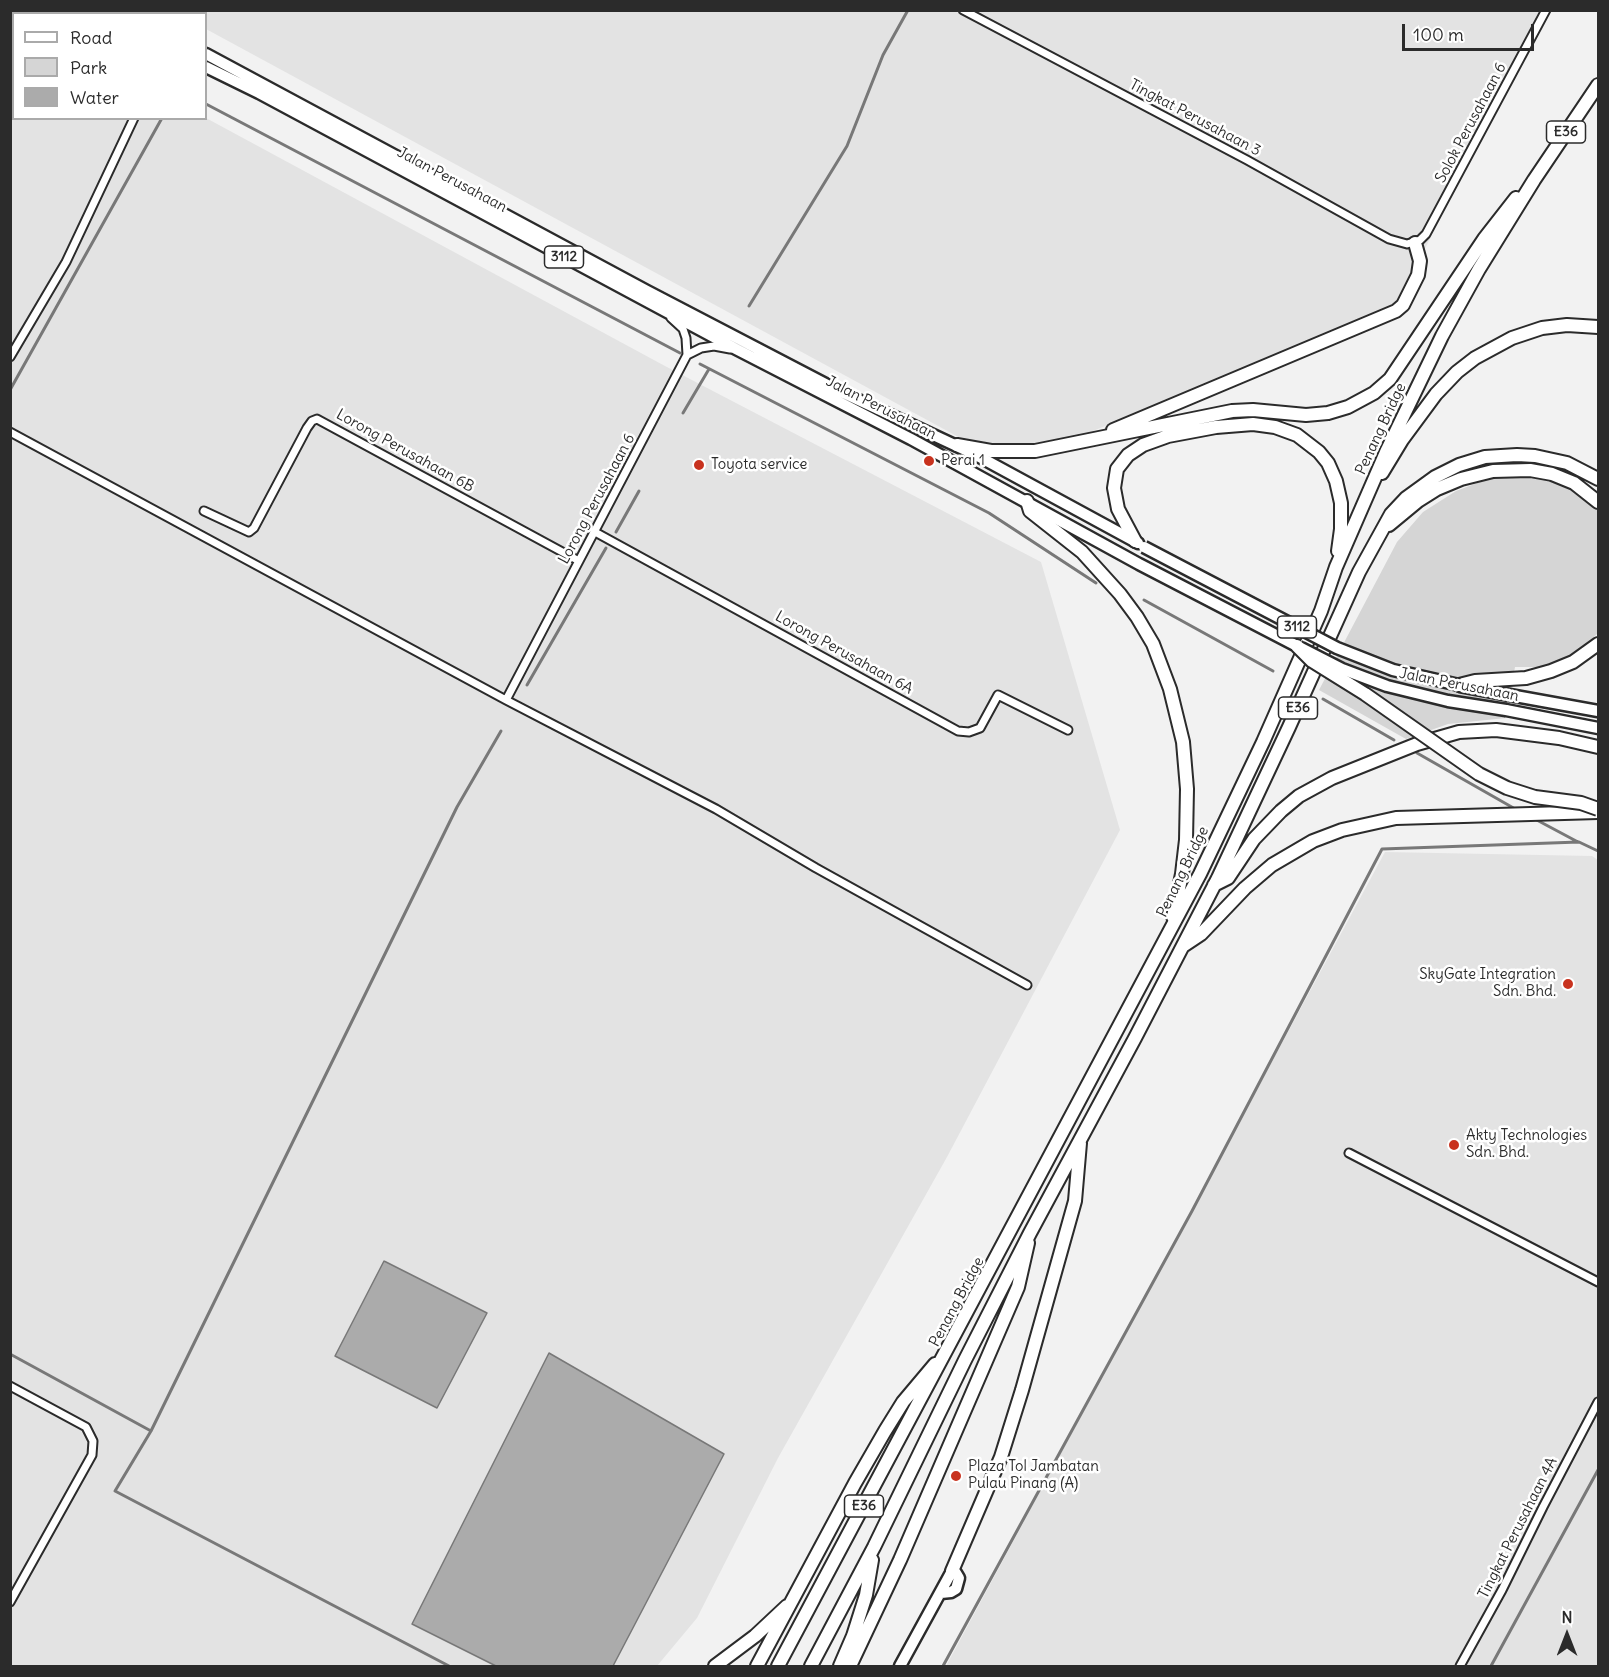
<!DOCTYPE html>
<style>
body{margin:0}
#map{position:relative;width:1609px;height:1677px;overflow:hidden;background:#f2f2f2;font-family:Delius,sans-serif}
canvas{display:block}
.frame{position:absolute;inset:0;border:12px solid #2b2b2b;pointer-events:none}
.legend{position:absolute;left:12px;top:12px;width:195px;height:108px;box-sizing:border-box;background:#fff;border:2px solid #aaa;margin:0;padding:8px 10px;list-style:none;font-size:18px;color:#2b2b2b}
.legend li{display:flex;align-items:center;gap:12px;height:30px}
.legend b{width:30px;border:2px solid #aaa}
.north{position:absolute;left:1537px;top:1605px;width:60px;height:60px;-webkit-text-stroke:4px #fff;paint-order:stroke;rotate:0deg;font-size:16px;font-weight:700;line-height:24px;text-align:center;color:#2b2b2b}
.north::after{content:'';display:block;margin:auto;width:21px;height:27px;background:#2b2b2b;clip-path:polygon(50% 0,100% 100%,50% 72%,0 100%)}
.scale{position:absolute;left:1402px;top:24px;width:132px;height:27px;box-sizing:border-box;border:3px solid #2b2b2b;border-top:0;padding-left:8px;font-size:18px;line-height:21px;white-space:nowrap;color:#2b2b2b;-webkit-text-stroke:4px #fff;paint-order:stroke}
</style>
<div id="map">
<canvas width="1609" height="1677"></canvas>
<div class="frame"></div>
<ul class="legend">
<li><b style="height:8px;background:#fff"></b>Road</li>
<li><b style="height:16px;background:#d5d5d5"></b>Park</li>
<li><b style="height:16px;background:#ababab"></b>Water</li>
</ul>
<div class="north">N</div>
<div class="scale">100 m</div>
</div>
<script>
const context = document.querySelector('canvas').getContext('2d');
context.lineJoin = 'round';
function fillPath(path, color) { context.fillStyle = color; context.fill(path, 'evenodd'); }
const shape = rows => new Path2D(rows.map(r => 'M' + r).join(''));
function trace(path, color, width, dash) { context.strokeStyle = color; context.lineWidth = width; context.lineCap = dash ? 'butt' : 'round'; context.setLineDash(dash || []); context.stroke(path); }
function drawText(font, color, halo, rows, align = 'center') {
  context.font = font + ' Delius,sans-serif'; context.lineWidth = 5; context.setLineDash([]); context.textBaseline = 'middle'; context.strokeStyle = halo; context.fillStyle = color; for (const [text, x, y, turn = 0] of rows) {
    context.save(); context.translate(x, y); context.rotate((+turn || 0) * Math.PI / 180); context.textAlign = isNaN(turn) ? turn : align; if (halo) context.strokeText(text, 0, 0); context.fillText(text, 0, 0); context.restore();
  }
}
fillPath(shape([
 [171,11,1547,11,1397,303,1086,434,1026,446,964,440,206,29,206,14,176,13],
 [10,12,14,14,14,118,206,118,665,366,1041,562,1120,830,947,1157,778,1458,697,1618,657,1666,11,1666],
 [1385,852,1592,856,1598,860,1598,1666,946,1666]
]), '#e3e3e3');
fillPath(shape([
 [1542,474,1564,481,1598,507,1597,634,1580,650,1560,661,1538,667,1515,667,1506,718,1448,724,1406,739,1319,690,1397,542,1423,512,1456,491,1496,476]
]), '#d5d5d5');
const water = shape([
 [384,1261,487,1313,437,1408,335,1356,384,1261],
 [549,1353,724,1454,613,1666,496,1666,412,1624,549,1353]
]);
fillPath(water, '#ababab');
trace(water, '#787878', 1.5);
trace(shape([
 [33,10,38,14],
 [206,104,680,353],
 [749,306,847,146,883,55,908,10],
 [700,364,989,513,1096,583],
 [10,390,162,118],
 [683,413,709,369],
 [616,532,639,491],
 [1144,600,1273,671],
 [527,685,606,548],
 [1323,699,1394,740],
 [1417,753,1517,810],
 [1533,818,1578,842],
 [10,1354,151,1431,115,1491,449,1666],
 [151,1431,457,807,501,731],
 [943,1666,1192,1211,1382,849,1579,842,1598,851],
 [1491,1666,1598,1470]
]), '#787878', 3);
const street = shape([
 [963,10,1247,160,1389,239,1407,244,1420,240,1426,234,1546,10],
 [671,318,683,329,686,338,687,355],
 [10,357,66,262,134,118],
 [10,432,506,700,716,809,816,868,1027,985],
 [204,511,249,532,254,528,307,428,312,421,317,419,579,561],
 [595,532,958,731,969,732,980,728,998,695,1068,730],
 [506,700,687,355,701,348,714,346,730,349],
 [1349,1153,1598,1282],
 [10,1386,86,1427,93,1441,92,1455,10,1602],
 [1460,1666,1502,1590,1543,1507,1598,1402]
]);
const secondary = shape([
 [900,1666,952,1571,956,1573,959,1578,956,1589,951,1592,941,1593]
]);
const primary = shape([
 [101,10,107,14],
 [124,10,129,14],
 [206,54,647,291,835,389,976,455,1138,543],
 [206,67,259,93,736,349,911,439,1139,564,1297,646],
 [1460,686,1598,711],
 [1506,710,1598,728]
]);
const highway = shape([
 [1113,430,1396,311,1403,305,1418,275,1420,261,1415,243],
 [957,445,991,451,1035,451,1232,411,1253,410,1306,415,1328,413,1348,407,1374,393,1390,379,1484,239,1516,198],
 [1382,473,1402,440,1436,394,1457,372,1475,358,1512,338,1542,328,1567,325,1598,327],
 [1027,501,1030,511,1082,552,1120,594,1137,617,1153,644,1170,689,1183,742,1187,789,1186,840,1182,874,1173,917],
 [1389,525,1418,501,1437,489,1461,479,1493,471,1530,470,1552,474,1574,483,1598,502],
 [1135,541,1118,509,1114,488,1117,469,1128,455,1143,445,1168,436,1216,427,1253,424,1275,427,1297,435,1319,452,1328,463,1336,481,1341,503,1341,529,1338,551],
 [1459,685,1475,681,1526,678,1551,671,1573,662,1598,644],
 [1214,885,1228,878,1254,839,1281,811,1299,796,1332,778,1417,744,1459,732,1496,730,1559,738,1598,747],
 [1183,946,1201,934,1245,888,1272,865,1313,841,1342,830,1396,818,1598,812],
 [952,1571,1001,1457,1022,1390,1075,1201,1080,1143],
 [715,1666,755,1636,787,1606],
 [757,1666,855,1483,885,1431,903,1402,935,1364],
 [778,1666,1200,874,1263,742,1321,611,1336,567,1387,450,1442,336,1479,269,1534,180,1598,85],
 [811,1666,874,1547,965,1360,1030,1233,1135,1038,1218,878,1289,727,1359,572,1391,514,1406,498,1435,477,1459,465,1485,457,1517,455,1535,456,1567,463,1598,479],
 [840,1666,853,1636,866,1595,872,1560],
 [850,1666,900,1560,1018,1287,1028,1243]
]);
trace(street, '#2b2b2b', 11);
trace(secondary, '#2b2b2b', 15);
trace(primary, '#2b2b2b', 15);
trace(highway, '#2b2b2b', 16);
trace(street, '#fff', 7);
trace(secondary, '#fff', 10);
trace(primary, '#fff', 10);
trace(highway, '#fff', 12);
const primaryBridge = shape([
 [1144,547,1337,648,1393,670,1459,685],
 [1301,648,1342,669,1387,686,1448,701,1506,710]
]);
const highwayBridge = shape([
 [1297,646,1312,661,1365,694,1479,774,1507,788,1535,797,1581,803,1598,809]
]);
trace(primaryBridge, '#2b2b2b', 15, []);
trace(highwayBridge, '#2b2b2b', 16, []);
trace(primaryBridge, '#fff', 10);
trace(highwayBridge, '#fff', 12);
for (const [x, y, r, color] of [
 [929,461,6,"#c8321e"],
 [699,465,6,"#c8321e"],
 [1568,984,6,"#c8321e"],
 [1454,1145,6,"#c8321e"],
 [956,1476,6,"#c8321e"]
]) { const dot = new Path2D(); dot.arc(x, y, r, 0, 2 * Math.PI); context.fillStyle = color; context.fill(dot); trace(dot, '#fff', 2); }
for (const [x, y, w] of [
 [1566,132,39],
 [564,257,39],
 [1297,627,39],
 [1298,708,39],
 [864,1506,39]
]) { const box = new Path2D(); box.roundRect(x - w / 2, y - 11, w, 22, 4.5); context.fillStyle = '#fff'; context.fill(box); trace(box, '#2b2b2b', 1.5); }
drawText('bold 14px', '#2b2b2b', null, [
 ["E36",1566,132],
 ["3112",564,257],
 ["3112",1297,627],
 ["E36",1298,708],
 ["E36",864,1506]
]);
drawText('15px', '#2b2b2b', '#fff', [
 ["Tingkat Perusahaan 3",1195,118,28],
 ["Solok Perusahaan 6",1471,123,-62],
 ["Jalan Perusahaan",452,180,28],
 ["Jalan Perusahaan",881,408,27],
 ["Penang Bridge",1381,429,-65],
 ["Lorong Perusahaan 6B",405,451,29],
 ["Lorong Perusahaan 6",597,499,-62],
 ["Lorong Perusahaan 6A",844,653,29],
 ["Jalan Perusahaan",1459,685,11],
 ["Penang Bridge",1183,872,-64],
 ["Penang Bridge",957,1302,-62],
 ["Tingkat Perusahaan 4A",1518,1528,-63]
]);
drawText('15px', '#2b2b2b', '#fff', [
 ["Perai 1",941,461],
 ["Toyota service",711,465],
 ["SkyGate Integration",1556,975,"right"],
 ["Sdn. Bhd.",1556,992,"right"],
 ["Akty Technologies",1466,1136],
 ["Sdn. Bhd.",1466,1153],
 ["Plaza Tol Jambatan",968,1467],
 ["Pulau Pinang (A)",968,1484]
], 'left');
</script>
